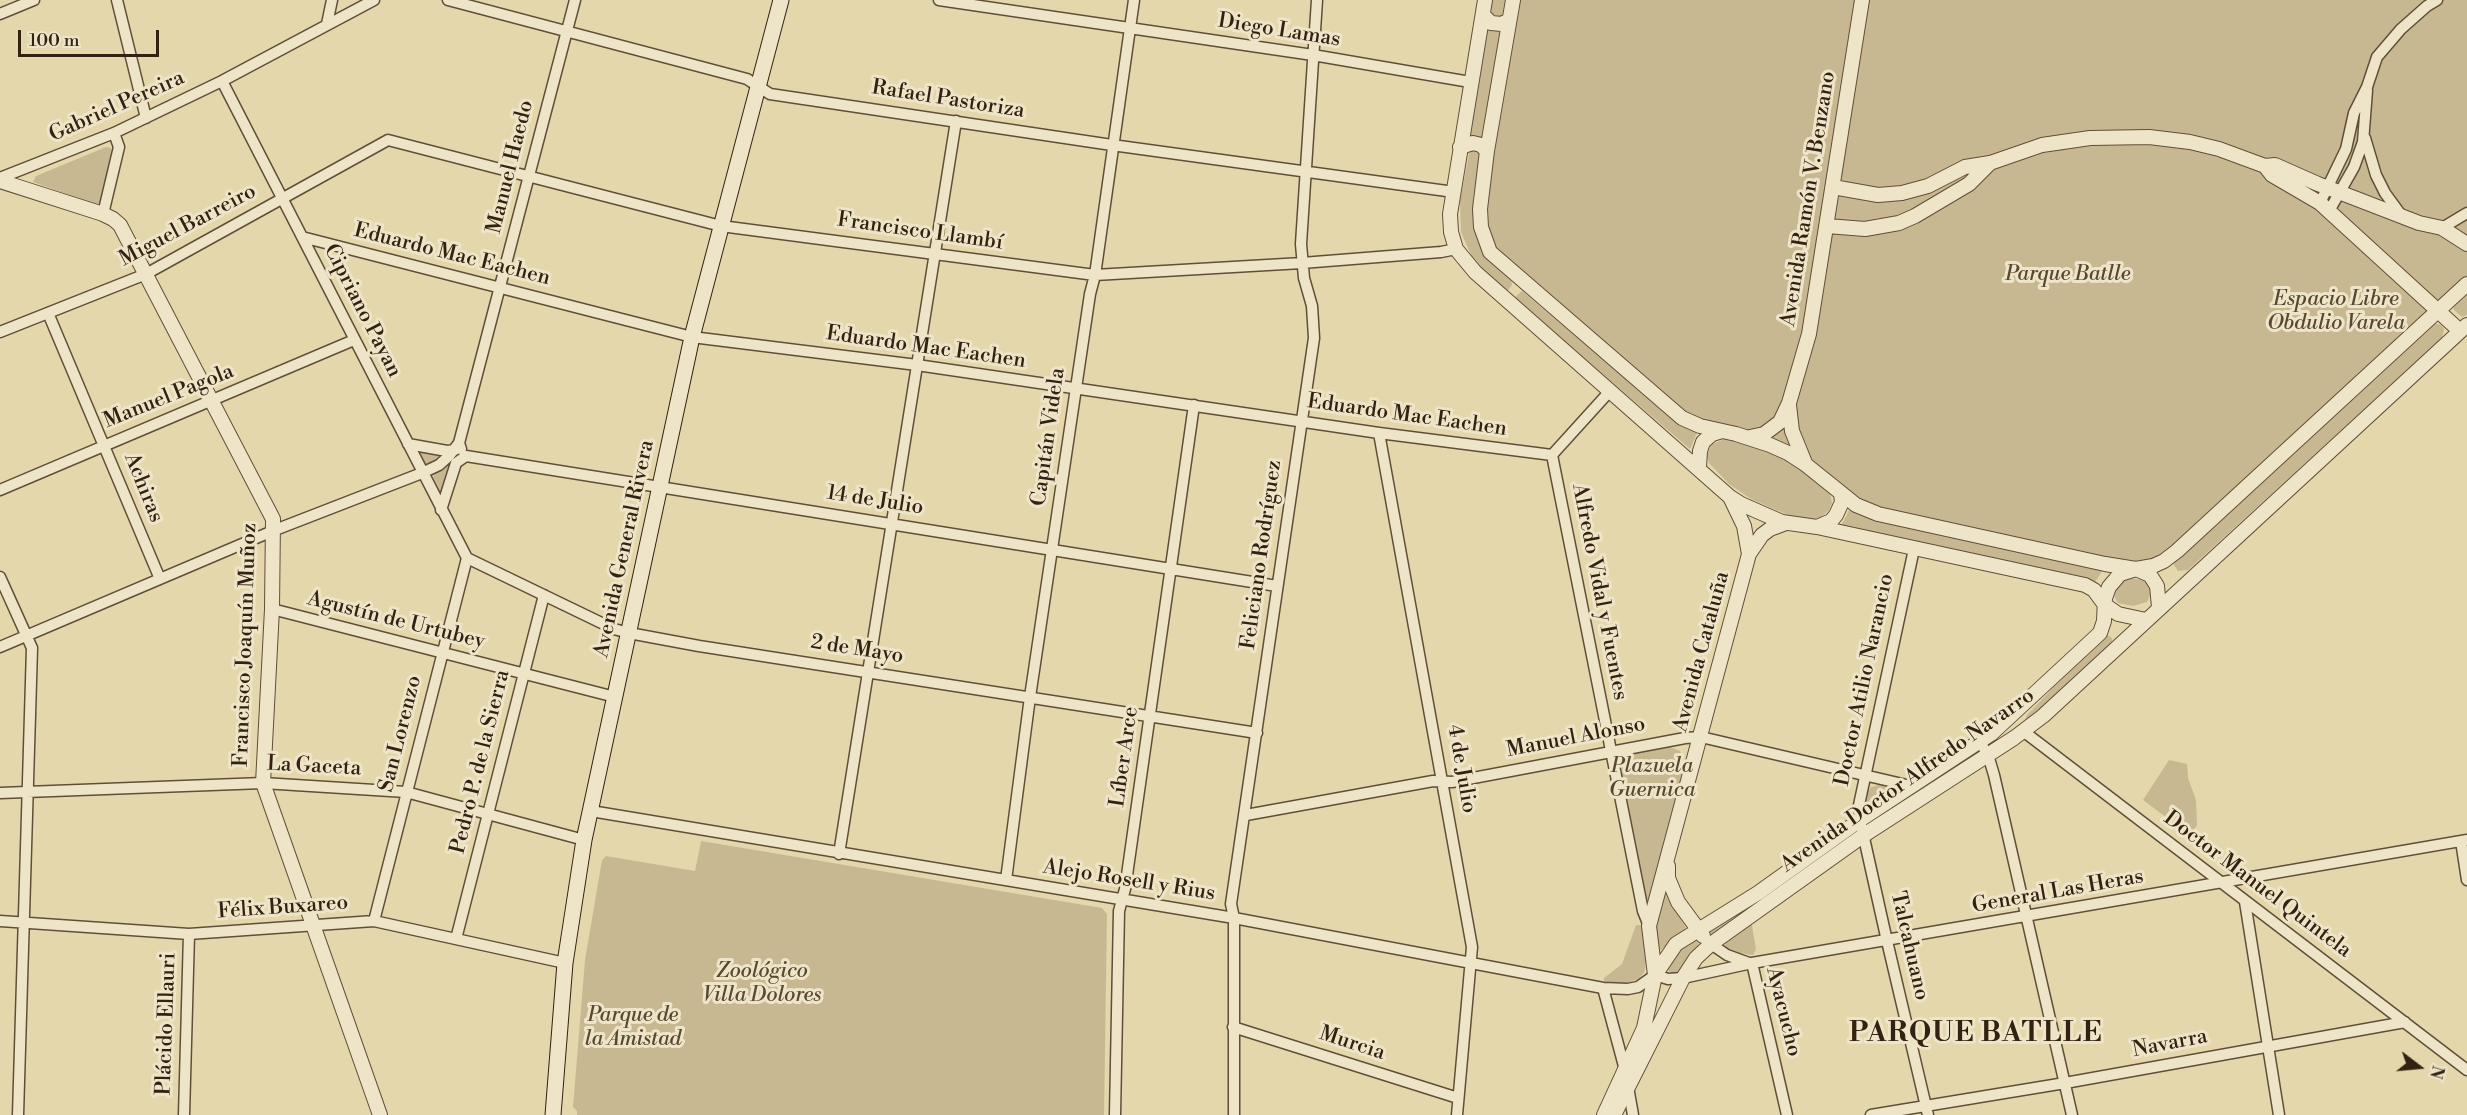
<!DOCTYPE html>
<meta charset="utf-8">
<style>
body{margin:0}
#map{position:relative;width:2467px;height:1115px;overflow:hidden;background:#e5d7ac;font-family:"Libre Bodoni",serif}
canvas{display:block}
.north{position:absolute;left:2389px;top:1037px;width:60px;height:60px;-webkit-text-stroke:4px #eee5c9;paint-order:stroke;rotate:106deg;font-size:16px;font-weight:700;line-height:24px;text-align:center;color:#321}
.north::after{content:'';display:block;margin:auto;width:21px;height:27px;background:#321;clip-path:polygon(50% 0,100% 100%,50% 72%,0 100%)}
.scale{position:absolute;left:18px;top:30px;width:141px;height:27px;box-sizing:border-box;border:3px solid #321;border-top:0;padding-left:8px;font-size:18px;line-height:21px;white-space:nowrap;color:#321;-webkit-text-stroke:4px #eee5c9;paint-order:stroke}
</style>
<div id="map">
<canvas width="2467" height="1115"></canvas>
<div class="north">N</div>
<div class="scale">100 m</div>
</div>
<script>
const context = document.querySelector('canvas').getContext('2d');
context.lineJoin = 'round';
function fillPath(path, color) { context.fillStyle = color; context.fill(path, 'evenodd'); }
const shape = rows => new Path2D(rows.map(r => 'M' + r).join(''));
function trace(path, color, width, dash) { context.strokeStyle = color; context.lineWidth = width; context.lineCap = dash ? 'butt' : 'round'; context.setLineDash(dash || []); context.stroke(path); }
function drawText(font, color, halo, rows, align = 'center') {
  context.font = font + ' "Libre Bodoni",serif'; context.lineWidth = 6; context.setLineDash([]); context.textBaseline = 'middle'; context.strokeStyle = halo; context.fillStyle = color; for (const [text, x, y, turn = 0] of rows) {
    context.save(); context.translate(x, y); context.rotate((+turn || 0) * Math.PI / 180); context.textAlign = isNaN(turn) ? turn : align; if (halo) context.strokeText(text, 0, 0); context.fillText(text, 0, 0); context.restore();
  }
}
fillPath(shape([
 [1492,0,1505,0,1502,15,1499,18,1494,18,1490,13],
 [1513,0,2467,0,2467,284,2177,551,2146,568,1878,514,1805,464,1700,426,1485,242,1481,227],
 [1487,28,1500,30,1482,139,1470,137],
 [106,147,111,148,112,153,100,202,97,205,33,182,36,176],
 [1470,149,1478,149,1480,154,1473,199,1474,230,1483,251,1491,262,1511,280,1512,285,1508,290,1503,290,1473,259,1461,232,1460,201],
 [1522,291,1677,422,1697,433,1690,449,1514,298],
 [2467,293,2467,315,2462,317,2454,310,2453,307],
 [2434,323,2441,325,2444,329,2442,338,2188,570,2178,571,2174,565,2174,561],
 [1724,439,1769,451,1802,469,1830,493,1832,503,1829,510,1820,518,1813,519,1790,516,1751,499,1729,484,1709,463,1707,456,1711,445],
 [421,451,442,455,428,466,420,458],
 [458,453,461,453,442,494,440,493,433,476,435,471,450,462],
 [1850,508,2103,570,2095,582,2086,578,1841,526],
 [2126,578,2146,580,2151,593,2147,602,2133,606,2118,603,2113,594,2113,588],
 [2108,635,2112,638,2112,645,2027,721,2025,720,2027,715,2051,690,2058,678,2104,636],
 [1667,746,1680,751,1686,763,1650,903,1647,900,1621,771,1624,761,1634,753],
 [1974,753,1976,756,1870,824,1868,822],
 [2169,760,2187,764,2188,778,2196,800,2197,825,2190,835,2143,800],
 [1879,785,1887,787,1888,793,1870,806,1865,805,1867,793,1871,787],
 [1853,831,1855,834,1713,936,1710,936,1710,930],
 [701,841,1102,908,1107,914,1104,1115,577,1115,577,1111,573,1107,585,960,602,860,606,856,695,871],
 [1665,889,1686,928,1661,950,1658,949,1655,923],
 [1751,920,1756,949,1753,955,1738,953,1726,948,1724,941],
 [1636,925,1641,925,1647,956,1644,973,1638,979,1625,984,1604,982,1604,978,1622,964],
 [1695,939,1697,941,1699,947,1681,970,1675,974,1669,972,1667,968,1679,948]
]), '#c7b892');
const minor = shape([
 [117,0,146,118],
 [448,0,747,79,770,94,1112,145,1454,192],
 [939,0,1313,55,1470,82],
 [0,14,34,0],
 [327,24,332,0],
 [222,81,467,558],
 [2365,138,2376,175,2385,193,2401,215],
 [0,178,114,133,222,81,374,0],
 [2320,203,2346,149,2354,113,2367,87,2377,57,2401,29,2427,6,2437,0],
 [2329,211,2354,167,2363,142,2367,90],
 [103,214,119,147,114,133],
 [2442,228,2467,213],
 [302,237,692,337,917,365,1379,433,1552,455],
 [48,313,160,579],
 [0,332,146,274,388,140,721,226,1095,275,1302,263,1441,252,1456,249],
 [1379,433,1472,947,1457,1115],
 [408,444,447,451,455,450],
 [461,449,459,443,575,0],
 [1552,455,1643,911,1649,926],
 [1552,455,1610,391],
 [466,456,1277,586],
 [0,490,354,340],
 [441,510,456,463,466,456],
 [1914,549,1859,805,1860,820,1887,941,1928,1115],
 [467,558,614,629,629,633,699,646,1257,733],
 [0,577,32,648,18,1115],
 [272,609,615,697],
 [0,647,275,530,422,473,439,465,449,456,459,443],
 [2023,731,2467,1070],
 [1980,742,1988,755,1994,775,2072,1115],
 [0,793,263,783,406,792,584,840],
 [591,811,1234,918,1603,988,1628,989,1638,987,1655,975,1668,979,1683,978,1752,963,2467,840],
 [1246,815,1433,781,1452,782,1685,738,1701,737,1911,786],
 [2461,841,2467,880],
 [839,854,956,121],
 [1006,880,1030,697,1090,294,1095,275,1134,0],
 [2245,902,2279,1115],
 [0,921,189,934,374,921,565,963],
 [374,921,467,558],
 [456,939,544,595],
 [1711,944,1727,955,1749,963],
 [1752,963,1787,1115],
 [1603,988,1625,1070],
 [1233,1027,1458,1098],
 [1628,1087,1633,1115],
 [184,1115,189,934],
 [1115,1115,1119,911,1125,889,1194,405],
 [1234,1115,1234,918,1231,904,1314,338,1312,306,1304,278,1301,244,1317,0],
 [1871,1115,2065,1083,2405,1022]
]);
const tertiary = shape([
 [1485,0,1450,214,1451,232,1456,249,1475,272,1730,497,1741,504,1782,522,1817,527,2085,585,2094,590,2105,605,2118,614,2146,620],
 [1513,0,1487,151,1480,209,1481,227,1490,252,1682,418,1700,426,1736,434,1770,445,1788,453,1805,464,1856,505,1878,514,2105,564,2136,569,2153,566,2164,561,2177,551,2467,284],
 [1483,15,1491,23,1502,24,1509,20],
 [1460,147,1473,143,1481,145,1487,151],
 [2265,166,2272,175,2320,203,2460,331],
 [0,181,103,214,113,219,120,225,273,519,272,609,263,783,380,1115],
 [1833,187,1878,195,1902,193,1928,186,1965,167,1990,163,2042,145,2090,138,2149,137,2190,142,2219,149,2265,166,2275,165,2318,184,2419,223,2442,228,2467,244],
 [1827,226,1865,229,1899,223,1915,216,1969,184,1990,163],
 [1789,405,1792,431,1805,463],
 [1750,437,1764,434,1780,422,1789,403,1809,334,1862,0],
 [1699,467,1700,451,1703,442,1712,434,1722,431],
 [1730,497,1744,526,1749,554],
 [1817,527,1831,521,1836,515,1842,502,1841,494],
 [1668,866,1668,878,1678,902,1703,936],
 [1655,975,1649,926,1749,554,1762,535,1770,529,1786,523],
 [1604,1115,1644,1028,1655,975,1676,944,1758,893,1860,820,1991,734,2100,633,2104,621,2105,598,2109,587,2120,574,2136,569,2150,575,2157,586,2159,607],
 [1614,1115,1683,978,1696,958,1711,944,1864,835,2014,738,2043,716,2467,325]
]);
const secondary = shape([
 [553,1115,565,963,584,840,692,337,781,0]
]);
trace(minor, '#604f38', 13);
trace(tertiary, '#604f38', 16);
trace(secondary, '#321', 17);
trace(minor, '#eee5c9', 10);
trace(tertiary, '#eee5c9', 14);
trace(secondary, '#eee5c9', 15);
drawText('21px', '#321', '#eee5c9', [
 ["Diego Lamas",1279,31,9],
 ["Rafael Pastoriza",948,100,9],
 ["Gabriel Pereira",117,107,-24],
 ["Manuel Haedo",511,167,-76],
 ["Avenida Ramón V. Benzano",1809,199,-81],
 ["Miguel Barreiro",188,226,-28],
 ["Francisco Llambí",920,232,8],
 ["Eduardo Mac Eachen",452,255,14],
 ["Cipriano Payan",362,311,63],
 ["Eduardo Mac Eachen",926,348,8],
 ["Manuel Pagola",169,397,-22],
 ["Eduardo Mac Eachen",1407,416,8],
 ["Capitán Videla",1049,437,-82],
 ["Achiras",143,488,68],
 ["14 de Julio",875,501,9],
 ["Avenida General Rivera",625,549,-78],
 ["Feliciano Rodríguez",1262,555,-82],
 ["Alfredo Vidal y Fuentes",1599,592,79],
 ["Agustín de Urtubey",396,621,14],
 ["Francisco Joaquín Muñoz",246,645,-88],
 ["2 de Mayo",857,650,9],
 ["Avenida Cataluña",1702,652,-75],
 ["Doctor Atilio Narancio",1865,680,-78],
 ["San Lorenzo",401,734,-76],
 ["Manuel Alonso",1576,738,-11],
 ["Líber Arce",1125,757,-82],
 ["Pedro P. de la Sierra",481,762,-76],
 ["La Gaceta",314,767,3],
 ["4 de Julio",1461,769,80],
 ["Avenida Doctor Alfredo Navarro",1908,781,-35],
 ["Alejo Rosell y Rius",1129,881,9],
 ["Doctor Manuel Quintela",2257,885,37],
 ["General Las Heras",2058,892,-10],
 ["Félix Buxareo",283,908,-4],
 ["Talcahuano",1909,946,77],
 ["Ayacucho",1783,1012,76],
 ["Plácido Ellauri",167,1024,-88],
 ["Murcia",1352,1044,18],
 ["Navarra",2170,1044,-11]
]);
drawText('italic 21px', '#584831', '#eee5c9', [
 ["Parque Batlle",2068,275],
 ["Espacio Libre",2336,300],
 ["Obdulio Varela",2336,324],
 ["Plazuela",1652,767],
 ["Guernica",1652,791],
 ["Zoológico",762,972],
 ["Villa Dolores",762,996],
 ["Parque de",633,1016],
 ["la Amistad",633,1040]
]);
context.letterSpacing = '1.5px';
drawText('bold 27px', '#321', '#eee5c9', [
 ["PARQUE BATLLE",1976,1035]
]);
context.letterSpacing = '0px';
</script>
